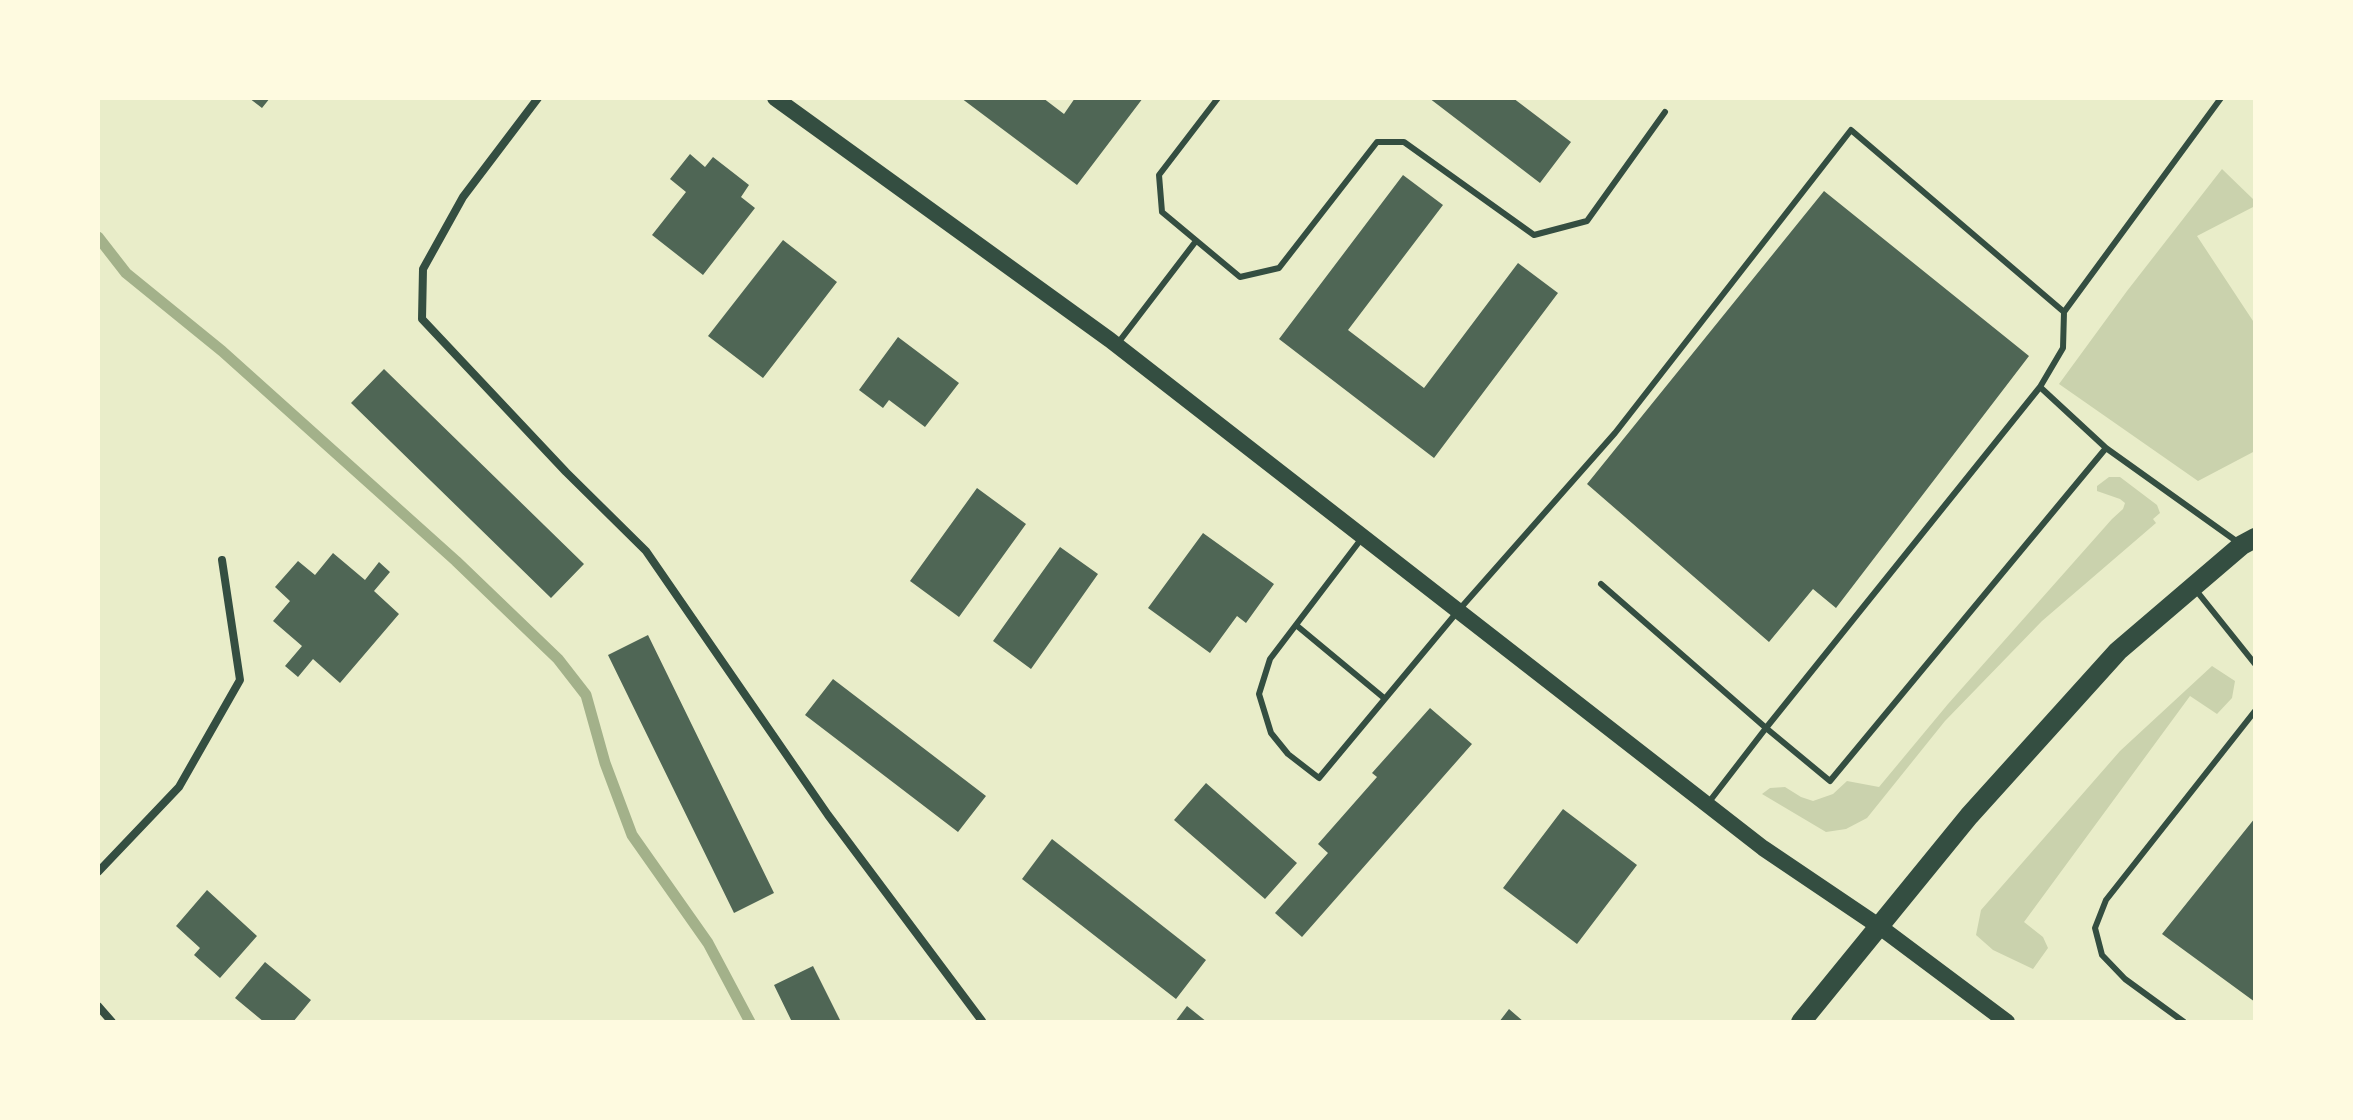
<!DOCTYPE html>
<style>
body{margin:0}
#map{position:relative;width:2353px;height:1120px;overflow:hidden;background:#e9edc9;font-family:"Golos Text",sans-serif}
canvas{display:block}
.frame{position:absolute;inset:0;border:100px solid #fefae0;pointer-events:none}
</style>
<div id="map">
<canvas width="2353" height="1120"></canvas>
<div class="frame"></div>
</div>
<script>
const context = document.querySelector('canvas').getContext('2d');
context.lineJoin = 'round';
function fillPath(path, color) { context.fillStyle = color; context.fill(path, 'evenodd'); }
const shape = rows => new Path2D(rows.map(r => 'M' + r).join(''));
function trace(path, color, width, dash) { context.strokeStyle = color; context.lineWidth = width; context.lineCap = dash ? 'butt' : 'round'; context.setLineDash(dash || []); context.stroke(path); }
fillPath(shape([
 [2222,169,2255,201,2255,206,2197,236,2255,324,2255,451,2198,481,2059,384,2127,291],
 [2109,477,2120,477,2157,505,2160,513,2153,519,2156,523,2042,621,1945,721,1867,818,1846,829,1826,832,1762,794,1770,788,1785,787,1801,797,1813,801,1833,794,1847,781,1879,787,1948,704,2112,519,2123,509,2125,503,2120,499,2097,491,2097,486],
 [2212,666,2235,681,2232,698,2217,714,2190,696,2024,922,2043,937,2048,948,2033,969,1993,950,1976,935,1981,910,2120,751]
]), '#cad2ad');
trace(shape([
 [98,237,126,273,222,351,456,561,558,659,586,695,605,763,632,835,708,943,750,1022]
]), '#a3b18a', 11);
fillPath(shape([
 [249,98,270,98,262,108],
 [961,98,1043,98,1064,114,1075,98,1143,98,1077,185],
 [1429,98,1513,98,1571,142,1540,183],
 [690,154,705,167,713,157,749,185,741,197,755,208,703,275,652,235,686,192,670,179],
 [1403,175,1443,205,1348,330,1424,388,1518,263,1558,293,1434,458,1279,339],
 [1824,191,2029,356,1836,608,1813,589,1769,642,1587,484],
 [783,240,837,282,763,378,708,336],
 [898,337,959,383,925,427,889,400,883,408,859,390],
 [384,369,584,564,551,598,351,403],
 [977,488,1026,524,959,617,910,581],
 [1203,533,1274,584,1246,623,1237,616,1210,653,1148,608],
 [1060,547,1098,574,1031,669,993,641],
 [333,553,365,580,379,562,390,572,374,591,399,614,340,683,313,659,298,677,285,666,302,646,273,621,290,601,275,587,298,561,315,575],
 [648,635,774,893,734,913,608,655],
 [833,679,986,796,958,832,805,715],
 [1430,708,1472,744,1302,937,1275,913,1328,853,1318,844,1377,777,1372,773],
 [1206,783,1297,863,1265,899,1174,820],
 [1563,809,1637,865,1577,944,1503,888],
 [2255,818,2255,1002,2162,934],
 [1052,839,1206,960,1176,999,1022,879],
 [207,890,257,936,220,978,194,955,200,948,176,926],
 [265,962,311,1000,293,1022,264,1022,235,998],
 [813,966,841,1022,792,1022,774,985],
 [1187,1006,1207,1022,1175,1022],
 [1509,1009,1524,1022,1499,1022]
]), '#4f6655');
trace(shape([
 [1218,98,1159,175,1162,212,1240,277,1279,268,1377,142,1404,142,1534,235,1587,221,1665,112],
 [2064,312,2221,98],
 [1118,343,1196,241],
 [1362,538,1270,659,1259,694,1271,733,1288,754,1319,778,1458,611,1615,433,1851,130,2064,312,2063,348,2040,387,2106,448,2239,543],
 [1601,584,1766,728,2040,387],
 [2195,589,2255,664],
 [1296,625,1384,698],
 [1709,802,1766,728,1830,781,2106,448],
 [2184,1022,2125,979,2102,955,2095,928,2106,900,2255,711]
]), '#344e41', 6);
trace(shape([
 [538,98,463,197,423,269,422,319,566,472,646,551,828,815,982,1021],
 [98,872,179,787,240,680,222,560],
 [98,1006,112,1022]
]), '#344e41', 8);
trace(shape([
 [775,98,1110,340,1763,848,1880,927,2007,1022]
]), '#344e41', 16);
trace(shape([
 [1801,1022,1969,816,2118,651,2242,545,2255,538]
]), '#344e41', 20);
</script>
